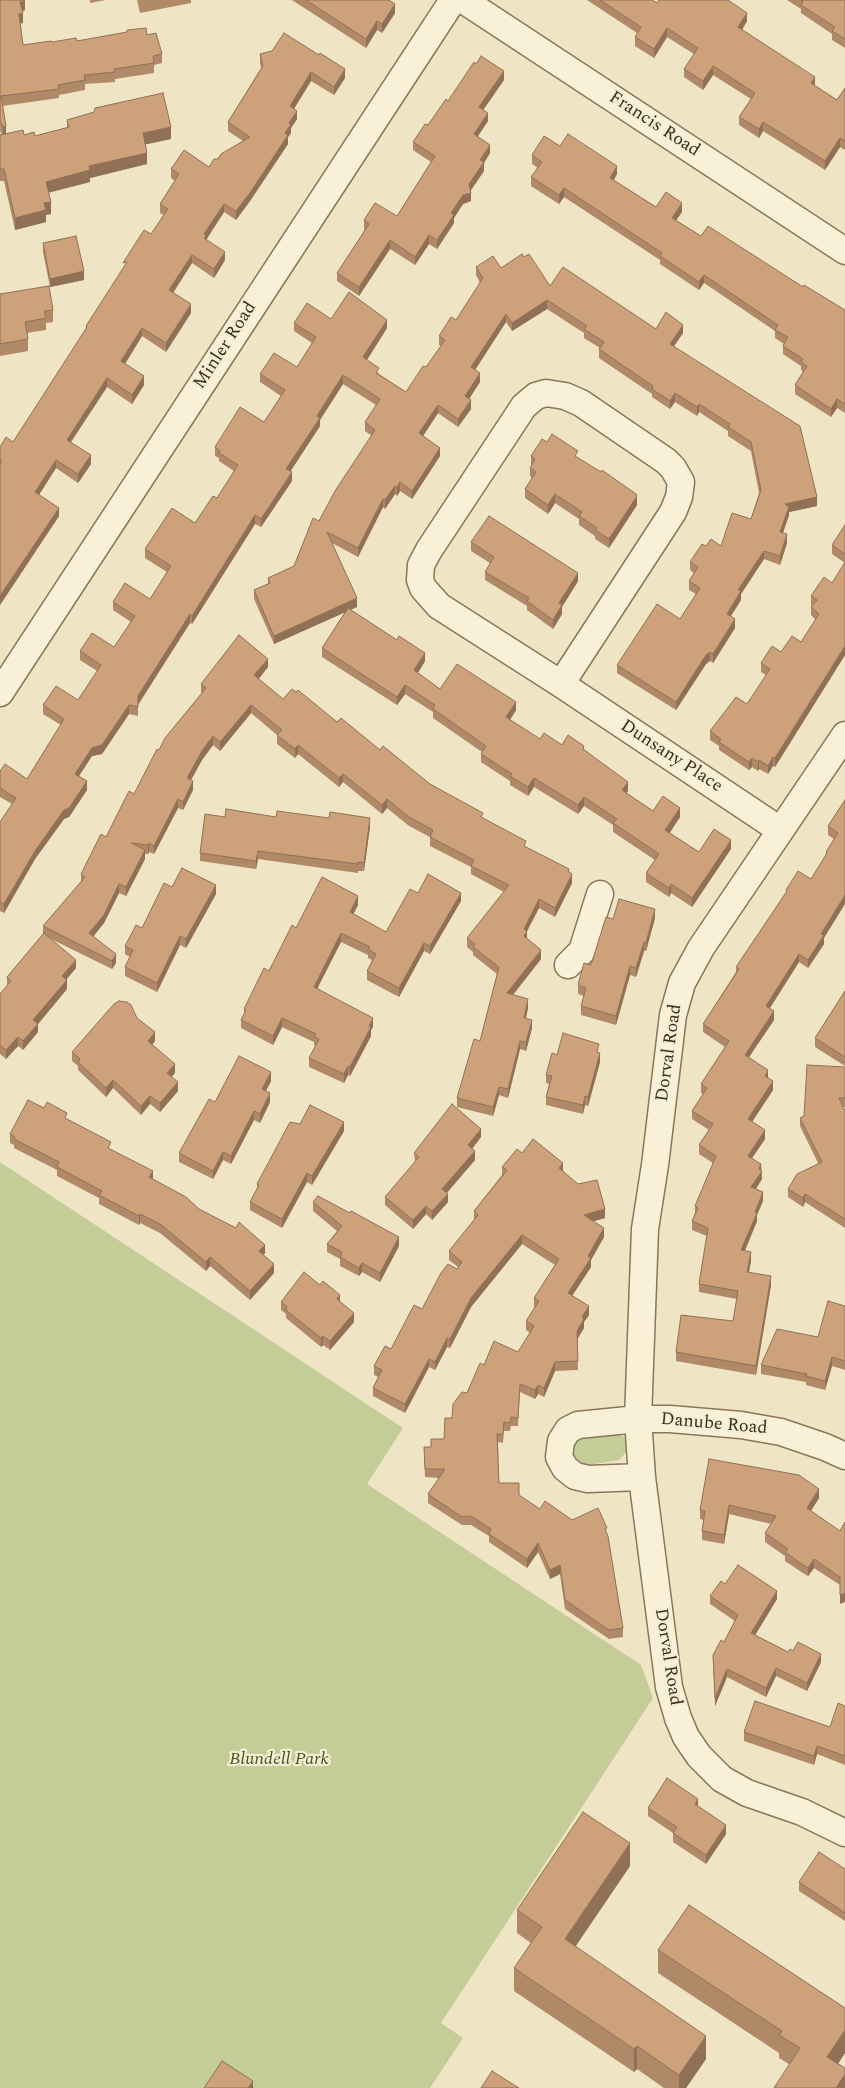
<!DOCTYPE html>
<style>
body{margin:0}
canvas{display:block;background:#efe4c4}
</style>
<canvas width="845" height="2088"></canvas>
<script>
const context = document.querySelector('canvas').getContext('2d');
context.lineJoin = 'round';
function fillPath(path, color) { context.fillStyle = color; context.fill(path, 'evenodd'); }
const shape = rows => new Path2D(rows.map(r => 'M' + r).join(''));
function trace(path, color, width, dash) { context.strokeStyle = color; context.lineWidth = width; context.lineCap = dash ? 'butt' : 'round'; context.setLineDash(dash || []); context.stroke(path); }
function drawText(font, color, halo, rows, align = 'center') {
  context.font = font + ' Spectral,serif'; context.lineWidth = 4.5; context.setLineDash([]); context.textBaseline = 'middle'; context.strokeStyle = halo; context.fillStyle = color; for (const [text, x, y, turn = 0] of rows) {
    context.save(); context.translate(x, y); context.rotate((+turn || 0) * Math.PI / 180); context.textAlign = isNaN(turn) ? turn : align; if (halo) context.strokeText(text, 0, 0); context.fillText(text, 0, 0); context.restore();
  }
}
fillPath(shape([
 [0,1162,403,1428,367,1484,641,1665,653,1698,441,2023,463,2038,430,2088,0,2088],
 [613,1433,624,1437,626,1442,627,1451,619,1460,588,1465,580,1464,573,1458,571,1444,577,1436]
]), '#c4cd97');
const minor = shape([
 [463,0,845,251],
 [561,684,673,512,679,497,681,482,673,468,666,461,581,403,565,396,546,393,536,396,524,406,429,550,421,565,420,580,423,588,439,606,561,684,780,830],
 [0,693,453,0],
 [845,735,701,948,682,983,673,1015,655,1165,645,1229,638,1419,642,1477,669,1687,678,1718,686,1737,699,1756,722,1779,747,1793,802,1812,845,1833],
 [568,965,582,951,600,894],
 [642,1477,588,1479,575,1476,565,1468,559,1457,561,1441,568,1430,578,1425,638,1419,670,1419,741,1425,781,1432,825,1447,845,1456]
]);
trace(minor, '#8a765a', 29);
trace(minor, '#f9f1d7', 26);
fillPath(shape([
 [0,0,25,10,22,11,23,23,20,23,23,45,147,35,162,54,162,63,154,65,154,73,115,79,115,82,85,84,85,90,59,95,59,98,2,106,6,134,35,136,67,128,67,120,171,139,145,144,147,164,90,178,90,182,48,193,51,214,46,215,46,222,15,230,4,181,0,181,0,135,2,135,0,131],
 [90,0,106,0,90,3],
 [137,0,191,0,191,3,140,13],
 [292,0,389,0,395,13,382,33,377,30,366,48],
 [587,0,652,0,657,3,729,0,729,1,747,21,742,30,815,86,837,100,845,88,845,150,840,147,825,170,763,131,759,138,739,125,739,117,751,99,713,75,703,90,684,77,684,69,694,54,667,37,654,58,635,46,635,37,637,33],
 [787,0,845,0,845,48,832,40,832,34,801,13,801,9],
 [260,54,345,78,334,95,311,81,294,109,297,119,291,128,291,133,288,137,288,144,250,201,236,220,224,212,206,240,225,260,214,278,192,263,173,293,191,313,166,352,142,336,125,364,144,385,132,404,107,387,71,442,91,464,78,483,56,468,39,495,59,516,0,605,0,447,13,442,86,329,86,326,151,234,164,215,160,213,160,204,175,181,171,178,171,169,209,167,218,159,243,141,228,131,228,122,261,68,260,63],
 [504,80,483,110,488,121,478,136,490,153,484,163,484,171,471,190,471,201,463,204,454,218,454,223,437,249,429,244,415,265,390,249,359,296,337,281,337,273,365,230,364,229,364,220,397,216,431,162,413,150,413,142,448,101],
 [560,146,617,174,614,180,656,207,682,212,676,220,701,236,803,287,845,310,845,413,837,408,831,417,795,394,795,385,803,372,801,370,801,366,783,354,783,346,784,344,775,338,775,331,704,283,699,290,660,264,660,260,564,197,559,204,531,186,531,177,538,168,532,164,532,155],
 [43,243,84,280,50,287,43,252],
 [524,257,550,286,656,329,683,333,674,346,817,506,789,512,789,515,783,533,787,543,780,565,764,559,741,594,741,600,731,616,735,628,713,663,710,661,706,664,676,710,617,673,617,665,680,619,696,594,689,590,689,581,694,573,690,570,690,562,706,546,721,546,751,519,759,493,751,451,728,436,728,431,699,412,697,416,675,402,670,409,652,397,652,394,599,358,599,349,600,348,584,338,584,333,547,309,512,331,506,322,475,370,480,382,469,399,471,409,458,427,438,413,423,436,440,456,412,499,400,491,397,496,395,494,385,509,383,507,358,557,332,543,357,607,350,610,425,661,418,673,440,689,516,710,510,720,540,739,584,750,628,791,626,793,653,811,680,817,670,833,699,852,731,849,692,907,671,893,669,897,646,882,646,873,655,860,613,832,613,825,584,806,578,814,534,787,528,796,510,785,510,781,481,762,481,754,482,752,433,718,433,712,405,694,397,705,322,657,322,648,345,612,274,644,254,599,254,590,268,584,268,578,294,566,319,521,372,436,365,431,365,422,376,405,343,384,320,420,320,426,290,472,292,481,261,527,255,524,192,624,190,623,138,704,138,716,129,714,102,754,92,756,79,776,87,790,69,817,64,819,35,859,4,913,0,911,0,822,12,804,0,797,0,771,27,779,61,725,43,714,43,705,78,700,97,671,80,660,80,651,114,647,131,622,113,610,113,602,150,599,167,572,145,558,145,549,195,523,217,498,234,471,219,461,219,458,215,456,215,447,264,422,281,396,260,382,260,374,297,367,312,343,294,331,294,323,331,319,387,328,367,360,379,374,406,392,426,367,441,346,439,345,439,336,456,320,480,283,476,275,476,267,501,268],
 [0,294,53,310,53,322,46,323,46,330,27,333,28,339,28,351,0,356],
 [547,442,578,458,637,505,609,548,595,539,595,536,579,525,579,519,555,503,548,514,525,498,525,489,532,478,530,476,530,468,532,465,531,465,531,456],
 [845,525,845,655,775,767,773,766,768,774,759,769,758,771,752,767,749,770,719,750,719,746,710,740,710,731,747,704,766,675,761,672,761,663,801,642,816,620,811,615,811,607,812,605,811,605,811,596,832,583,845,563,832,554,832,545],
 [471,542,578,581,562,607,562,614,553,629,527,610,527,606,485,580,485,572,490,563,471,551],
 [268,667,259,679,283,699,337,722,380,750,430,784,526,847,569,872,572,883,555,917,539,908,527,931,527,939,541,959,513,995,528,1008,526,1018,532,1028,526,1051,520,1049,508,1098,499,1095,493,1116,457,1107,457,1098,480,1041,497,974,473,955,473,952,467,947,467,938,504,892,471,874,471,867,430,846,430,837,409,826,387,808,382,814,343,782,339,787,298,754,295,758,277,744,277,735,251,713,220,751,213,745,202,760,191,780,193,790,183,810,178,808,154,854,149,852,148,854,145,854,145,859,126,896,119,893,104,923,93,936,116,963,112,969,51,939,76,968,67,979,67,989,38,1024,38,1032,23,1050,18,1046,6,1059,0,1054,0,994,7,986,7,977,43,934,43,926,81,882,81,874,134,794,159,750,202,693,201,692,201,684],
 [845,800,824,938,824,944,808,968,799,962,770,1008,774,1020,749,1057,768,1078,773,1090,752,1122,765,1139,752,1158,761,1170,762,1179,756,1189,763,1201,757,1215,757,1221,745,1251,751,1261,749,1272,771,1285,756,1375,676,1361,676,1352,733,1321,737,1299,699,1292,699,1284,707,1236,692,1230,692,1221,695,1213,695,1206,713,1163,699,1154,699,1145,709,1130,692,1119,692,1111,703,1094,701,1093,701,1084,725,1047,703,1032,703,1024,736,972,736,967,786,893,786,890,811,879,826,855,826,852,834,839,828,835,828,826],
 [225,817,276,817,370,827,364,871,358,871,358,873,258,859,256,869,200,861,200,853],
 [172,887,216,894,186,948,180,945,157,992,125,976,125,967,130,957,125,954,125,946,142,928],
 [418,893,461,901,430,954,424,951,399,997,367,980,367,971,372,960,368,958,368,955,341,942,317,988,373,1027,371,1030,371,1036,350,1076,348,1075,344,1083,309,1067,309,1058,316,1046,314,1045,314,1042,282,1027,273,1045,241,1028,241,1020,244,1014,244,1009,296,928,358,905,353,914,386,932],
 [655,918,646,951,644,951,636,977,630,975,616,1025,581,1015,581,1006,584,996,578,994,578,985,591,965,613,919],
 [845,991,845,1066,815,1047,815,1038],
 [137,1018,155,1041,152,1045,175,1073,171,1077,178,1091,160,1112,150,1104,141,1115,113,1088,106,1097,78,1070,78,1066,72,1061,72,1052],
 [599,1053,600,1062,588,1106,585,1105,583,1114,546,1105,546,1097,549,1084,546,1083,546,1075,557,1055],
 [845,1067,845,1107,843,1107,845,1111,845,1228,805,1202,803,1207,788,1197,788,1189,818,1163,800,1126,800,1118,804,1116],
 [271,1081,266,1091,270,1102,260,1123,254,1120,231,1164,223,1160,213,1179,179,1162,179,1153,215,1102],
 [44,1108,67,1119,153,1179,199,1209,265,1253,263,1255,274,1273,250,1300,210,1266,206,1271,160,1233,140,1223,139,1225,99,1204,99,1198,57,1176,57,1170,14,1148,14,1145,10,1143,10,1134],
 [344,1131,312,1185,307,1182,282,1228,250,1210,250,1202,257,1188,257,1184],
 [481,1137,472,1149,475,1160,447,1193,448,1202,432,1220,426,1214,413,1229,385,1205,385,1197,415,1162,414,1153],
 [522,1153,563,1171,605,1218,593,1221,604,1237,591,1260,591,1267,572,1296,589,1315,584,1322,584,1328,577,1339,578,1370,555,1371,544,1397,538,1394,535,1399,520,1392,518,1426,511,1426,510,1431,504,1431,503,1443,498,1442,499,1483,540,1509,572,1520,607,1534,623,1628,623,1637,609,1639,565,1609,560,1574,550,1579,538,1552,527,1568,489,1542,489,1536,471,1525,462,1525,428,1503,428,1494,439,1478,425,1477,424,1447,431,1447,444,1439,452,1418,484,1365,518,1352,530,1333,526,1330,526,1321,535,1308,534,1307,534,1298,555,1265,522,1244,471,1307,450,1348,447,1347,435,1370,429,1367,405,1413,373,1396,373,1388,378,1377,374,1375,374,1366,391,1349,422,1309,458,1267,449,1260,449,1251,474,1220,474,1211,502,1175,502,1167],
 [313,1202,399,1246,380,1282,362,1272,359,1276,340,1266,340,1259,327,1252,327,1244,337,1231,313,1211],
 [281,1302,340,1302,354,1322,330,1350,323,1345,321,1347,286,1318,286,1314,281,1310],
 [845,1306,845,1370,832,1366,825,1390,806,1385,806,1382,761,1374,761,1365,818,1337],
 [709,1459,819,1498,811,1511,840,1531,845,1522,840,1604,840,1585,814,1568,808,1576,806,1575,785,1561,785,1556,765,1542,765,1533,771,1524,729,1514,724,1544,702,1540,702,1531,704,1520,700,1519,700,1510],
 [725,1584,777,1599,755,1635,788,1652,821,1662,807,1691,776,1676,766,1697,727,1677,715,1706,713,1655,724,1642,735,1621,710,1604,710,1596],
 [845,1706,845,1765,817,1754,814,1765,744,1741,744,1732,830,1727],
 [648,1808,726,1834,706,1864,673,1842,673,1833,648,1816],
 [630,1866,575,1946,706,2059,686,2088,664,2088,637,2069,634,2072,514,1991,514,1968,531,1943,517,1933,517,1910],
 [845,1869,845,1921,799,1891,799,1882],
 [658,1950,845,2008,845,2053,838,2064,789,2064,779,2058,779,2053,658,1973]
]), '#b08a68');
fillPath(shape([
 [25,1,25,10,20,12,20,2],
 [395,4,395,13,382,33,382,24],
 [23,13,23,23,19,24,19,14],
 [747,13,747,21,738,36,738,27],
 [377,21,377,30,366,48,366,39],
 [667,28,667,37,654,58,654,49],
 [713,66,713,75,703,90,703,81],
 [345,69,345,78,334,95,334,87],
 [504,71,504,80,479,116,479,107],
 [311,72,311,81,290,115,290,106],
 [815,77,815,86,811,83],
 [297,111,297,119,291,128,291,133,288,137,288,144,250,201,236,220,236,211,285,133,289,123],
 [488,113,488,121,474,142,474,134],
 [763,122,763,131,759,138,759,129],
 [6,126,6,136,3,137,3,127],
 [171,127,171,139,143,145,143,133],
 [840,138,840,147,825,170,825,161],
 [490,145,490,153,484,163,484,171,469,193,469,184,480,160],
 [147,153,147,164,90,178,90,182,46,193,46,182,89,166],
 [617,166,617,174,610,186,610,178],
 [564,188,564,197,559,204,559,195],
 [471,193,471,201,463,204,454,218,454,223,437,249,437,240,451,213,463,195],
 [51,202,51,214,46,215,46,222,15,230,15,218,44,203],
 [682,203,682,212,672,226,672,218],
 [224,204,224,212,206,240,204,247,204,234],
 [429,235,429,244,415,265,415,257],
 [390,240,390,249,359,296,359,287],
 [225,252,225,260,214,278,214,269],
 [192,255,192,263,169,299,169,290],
 [84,271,84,280,50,287,50,279],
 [704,275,704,283,699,290,699,282],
 [547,300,547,309,512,331,512,323],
 [191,304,191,313,166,352,166,343],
 [506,314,506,322,471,376,471,367],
 [387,320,387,328,363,366,363,357],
 [683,325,683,333,670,352,670,344],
 [142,328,142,336,121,370,121,361],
 [480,373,480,382,465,405,465,396],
 [343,375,343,384,320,420,320,426,286,478,286,469,317,416],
 [144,376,144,385,132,404,132,395],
 [107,378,107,387,67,448,67,440],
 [675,393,675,402,670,409,670,401],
 [837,399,837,408,831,417,831,409],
 [471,400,471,409,458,427,458,419],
 [699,404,699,412,697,416,697,407],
 [438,405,438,413,419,442,419,433],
 [440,448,440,456,412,499,412,491],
 [91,455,91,464,78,483,78,474],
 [56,460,56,468,35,501,35,492],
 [292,472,292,481,261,527,261,519],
 [400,482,400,491,397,496,397,487],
 [395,486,395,494,385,509,385,500],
 [555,494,555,503,548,514,548,505],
 [637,496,637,505,609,548,609,539],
 [817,497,817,506,789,512,789,515,780,541,780,532,785,504],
 [383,499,383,507,358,557,358,548],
 [59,508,59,516,0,605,0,596],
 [255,515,255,524,192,624,192,616],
 [787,534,787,543,780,565,780,556],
 [764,551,764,559,741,594,741,600,727,622,727,614,738,590],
 [578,573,578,581,562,607,562,614,553,629,553,620,559,603],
 [357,598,357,607,274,644,274,636],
 [190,614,190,623,138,705,138,696],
 [735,619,735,628,713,663,713,654],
 [845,646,845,655,775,767,775,758],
 [710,652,710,661,706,664,676,710,676,702,706,655],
 [425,653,425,661,414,679,414,670],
 [268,659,268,667,254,684,254,675],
 [405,685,405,694,397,705,397,697],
 [516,702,516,710,506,726,506,717],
 [129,705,129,714,102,754,92,756,75,782,75,774,92,748],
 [251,705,251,713,220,751,220,742],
 [213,736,213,745,202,760,187,787,187,778,202,751],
 [298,745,298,754,295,758,295,749],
 [773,757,773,766,768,774,768,766],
 [752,758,752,767,749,770,749,762],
 [759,760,759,769,758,771,758,762],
 [343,774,343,782,339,787,339,778],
 [534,778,534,787,528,796,528,787],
 [87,781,87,790,69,817,64,819,35,859,4,913,4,904,35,851,64,810],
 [193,781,193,790,183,810,183,802],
 [628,782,628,791,622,799,622,790],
 [584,797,584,806,578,814,578,805],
 [178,799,178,808,154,854,154,846],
 [387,799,387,808,382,814,382,805],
 [680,808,680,817,665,839,665,830],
 [370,818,370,827,364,871,364,863],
 [731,840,731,849,692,907,692,898],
 [149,843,149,852,148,854,148,845],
 [145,850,145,859,126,896,126,887],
 [258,851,258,859,256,869,256,861],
 [572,874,572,883,555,917,555,908],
 [119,884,119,893,104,923,89,942,89,933],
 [671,884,671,893,669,897,669,888],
 [216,885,216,894,186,948,186,939],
 [461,893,461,901,430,954,430,946],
 [845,895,845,904,824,938,824,944,808,968,808,960,821,934],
 [358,896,358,905,350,921,350,912],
 [539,899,539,908,525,935,527,932,527,941,524,945,524,929],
 [655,909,655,918,646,951,646,943],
 [341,933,341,942,314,995,314,987],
 [180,936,180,945,157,992,157,983],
 [644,942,644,951,636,977,636,968],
 [424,943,424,951,399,997,399,988],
 [541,950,541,959,507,1002,507,993],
 [116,954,116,963,112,969,112,961],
 [799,954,799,962,766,1014,766,1006],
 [76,960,76,968,62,984,62,976],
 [630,966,630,975,616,1025,616,1016],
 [67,980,67,989,38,1024,38,1032,23,1050,23,1041,33,1020],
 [528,999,528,1008,524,1026,524,1018],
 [774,1011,774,1020,745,1063,745,1055],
 [282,1018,282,1027,273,1045,273,1036],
 [373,1018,373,1027,371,1030,371,1036,350,1076,350,1067],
 [532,1020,532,1028,526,1051,526,1042],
 [155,1032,155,1041,148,1050,148,1041],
 [18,1037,18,1046,6,1059,6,1050],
 [520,1041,520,1049,508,1098,508,1089],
 [600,1053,600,1062,588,1106,588,1097],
 [175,1064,175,1073,167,1082,167,1073],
 [348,1066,348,1075,344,1083,344,1074],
 [768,1070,768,1079,765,1076],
 [271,1072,271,1081,262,1098,262,1089],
 [113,1080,113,1088,106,1097,106,1088],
 [773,1081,773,1090,748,1128,748,1119],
 [178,1082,178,1091,160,1112,160,1103],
 [499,1087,499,1095,493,1116,493,1107],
 [270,1093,270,1102,260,1123,260,1114],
 [150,1096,150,1104,141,1115,141,1106],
 [585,1096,585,1105,583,1114,583,1105],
 [254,1111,254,1120,231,1164,231,1156],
 [344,1122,344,1131,312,1185,312,1176],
 [481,1129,481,1137,468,1154,468,1145],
 [765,1130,765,1139,748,1164,748,1156],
 [475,1151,475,1160,442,1198,442,1189],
 [223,1152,223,1160,213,1179,213,1171],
 [563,1163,563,1172,559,1168],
 [761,1164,762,1179,751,1196,751,1187,759,1169],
 [153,1171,153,1180,149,1177],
 [307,1173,307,1182,282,1228,282,1219],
 [763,1192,763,1201,757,1215,757,1221,741,1259,741,1250,755,1212],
 [448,1194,448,1202,432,1220,432,1211],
 [805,1194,805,1202,803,1207,803,1198],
 [426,1206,426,1214,413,1229,413,1220],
 [605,1209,605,1218,584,1224,584,1215],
 [140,1214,140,1223,139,1225,139,1216],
 [604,1228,604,1237,591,1260,591,1267,568,1302,568,1293,588,1256],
 [522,1235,522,1244,471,1307,450,1348,450,1339,471,1298],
 [399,1237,399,1246,380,1282,380,1273],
 [265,1245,265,1253,259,1260,259,1251],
 [751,1252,751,1261,747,1281,747,1272],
 [210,1257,210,1266,206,1271,206,1262],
 [362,1263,362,1272,359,1276,359,1268],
 [274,1264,274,1273,250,1300,250,1291],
 [771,1276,771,1285,756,1375,756,1366],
 [340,1295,340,1303,337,1299],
 [589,1306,589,1315,584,1322,584,1328,577,1340,577,1331,582,1317],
 [354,1313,354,1322,330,1350,330,1341],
 [323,1336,323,1345,321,1347,321,1338],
 [447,1338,447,1347,435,1370,435,1362],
 [832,1357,832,1366,825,1390,825,1381],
 [429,1359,429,1367,405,1413,405,1404],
 [555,1362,555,1371,544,1397,544,1388],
 [538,1385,538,1394,535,1399,535,1390],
 [819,1489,819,1498,807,1517,807,1508],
 [729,1505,729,1514,724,1544,724,1535],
 [538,1543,538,1552,527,1568,527,1559],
 [814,1559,814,1568,808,1576,808,1568],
 [560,1565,560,1574,550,1579,550,1570],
 [777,1591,777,1599,751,1642,751,1633],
 [845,1593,845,1602,840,1604,840,1595],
 [821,1654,821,1662,807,1691,807,1683],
 [776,1668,776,1676,766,1697,766,1688],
 [727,1669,727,1677,715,1706,715,1698],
 [817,1746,817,1754,814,1765,814,1756],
 [698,1799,698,1808,695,1804],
 [726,1825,726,1834,706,1864,706,1855],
 [630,1843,630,1866,565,1962,565,1939],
 [845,2030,845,2053,827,2080,827,2057],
 [706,2036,706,2059,686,2088,679,2088,679,2075],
 [637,2046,637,2069,634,2072,634,2049],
 [845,2074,845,2088,836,2088],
 [253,2081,253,2088,248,2088]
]), '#907155');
const building = shape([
 [0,0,25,0,20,2,23,13,19,14,23,45,51,41,52,42,76,38,77,41,127,32,127,30,146,28,147,35,156,33,162,54,153,56,154,63,114,69,115,72,84,75,85,80,58,85,59,89,1,96,6,126,3,127,0,121,0,0],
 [306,0,389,0,395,4,382,24,377,21,366,39,306,0],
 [600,0,652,0,657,3,659,0,728,0,747,13,738,27,815,77,811,83,837,100,845,88,845,141,840,138,825,161,763,122,759,129,739,117,755,93,713,66,703,81,684,69,698,48,667,28,654,49,635,37,641,27,600,0],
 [801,0,845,0,845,39,832,31,835,27,801,5,803,1,801,0],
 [284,33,319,55,320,53,345,69,334,87,311,72,290,106,297,111,289,123,291,124,285,133,288,135,250,193,236,211,224,204,204,234,206,236,204,238,225,252,214,269,192,255,169,290,191,304,166,343,142,328,121,361,144,376,132,395,107,378,67,440,91,455,78,474,56,460,35,492,59,508,0,596,0,464,1,462,0,458,0,447,6,437,13,442,87,327,86,326,127,262,123,263,144,230,151,234,168,209,160,204,179,174,171,169,184,150,209,167,214,159,218,159,221,154,250,137,228,122,263,66,260,54,272,51,284,33],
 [481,56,504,71,479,107,488,113,474,134,490,145,480,160,484,162,469,184,471,193,463,195,451,213,454,215,437,240,429,235,415,257,390,240,359,287,337,273,369,224,364,220,375,203,397,216,435,156,413,142,425,124,428,125,446,99,448,101,474,62,476,64,481,56],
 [163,93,171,127,143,133,147,153,89,166,90,170,46,182,51,202,44,203,46,210,15,218,4,169,0,169,0,135,23,130,24,135,34,132,35,136,69,127,67,120,94,112,95,108,163,93],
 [568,134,617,166,610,178,656,207,666,192,682,203,672,218,701,236,708,226,803,287,804,285,845,310,845,404,837,399,831,409,795,385,807,366,801,362,803,359,783,346,788,337,775,330,778,325,704,275,699,282,660,256,662,253,564,188,559,195,531,177,542,162,532,155,544,136,560,146,568,134],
 [76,236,84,271,50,279,43,243,76,236],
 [522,254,524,257,529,254,550,286,563,267,656,329,666,312,683,325,670,344,800,426,817,497,785,504,789,507,780,532,787,534,780,556,764,551,738,590,741,591,727,614,735,619,713,654,710,652,706,655,676,702,617,665,657,604,680,619,700,588,689,581,698,567,690,562,702,544,706,546,711,539,721,546,732,513,751,519,761,490,751,442,728,427,730,424,699,404,697,407,675,393,670,401,652,389,653,386,599,349,604,342,584,329,587,326,547,300,512,323,506,314,471,367,480,373,465,396,471,400,458,419,438,405,419,433,440,448,412,491,400,482,397,487,395,486,385,500,383,499,358,548,327,532,357,598,274,636,254,590,270,583,268,578,294,566,313,518,319,521,335,491,375,430,365,422,380,399,343,375,317,416,320,418,286,469,292,472,261,519,255,515,192,616,190,614,138,696,138,707,129,705,102,745,92,748,75,774,87,781,69,808,64,810,35,851,4,904,0,902,0,822,16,798,0,788,0,771,5,764,27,779,64,719,43,705,56,686,78,700,101,665,80,651,92,633,114,647,135,616,113,602,125,583,150,599,171,566,145,549,172,508,195,523,213,496,217,498,238,465,219,453,220,451,215,447,240,407,264,422,285,390,260,374,274,353,297,367,316,337,294,323,307,303,331,319,349,292,387,320,363,357,379,368,376,373,406,392,423,366,426,367,445,340,439,336,451,317,456,320,483,278,476,267,493,256,501,268,522,254],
 [49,286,53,310,44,311,46,318,25,322,28,339,0,344,0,294,49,286],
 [552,434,578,451,575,456,601,472,602,470,636,494,637,496,609,539,595,530,597,528,579,516,582,512,555,494,548,505,525,489,536,472,530,468,535,459,531,456,542,439,547,442,552,434],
 [489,516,578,573,559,603,562,605,553,620,527,601,529,598,485,572,494,557,471,542,489,516],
 [845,525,845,554,832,545,845,525],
 [845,562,845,646,775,758,773,757,768,766,759,760,758,762,752,758,749,762,719,742,721,739,710,731,736,697,747,704,770,669,761,663,772,646,781,652,792,636,801,642,819,614,811,607,817,600,811,596,824,577,832,583,845,562],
 [348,608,397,640,399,636,425,653,414,670,440,689,457,664,516,702,506,717,540,739,544,733,562,745,568,735,584,746,583,749,628,782,622,790,653,811,663,796,680,808,665,830,699,852,714,829,731,840,692,898,671,884,669,888,646,873,659,854,613,823,617,819,584,797,578,805,534,778,528,787,510,776,512,774,481,754,486,746,433,709,435,705,405,685,397,697,322,648,348,608],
 [239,635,268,659,254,675,283,699,292,689,296,692,298,690,337,722,341,718,380,750,383,746,430,784,483,813,481,817,526,841,524,846,569,869,568,871,572,874,555,908,539,899,524,929,527,932,524,936,541,950,507,993,528,999,524,1018,532,1020,526,1042,520,1041,508,1089,499,1087,493,1107,457,1098,474,1039,480,1041,499,967,473,947,475,944,467,938,509,885,471,866,474,860,430,837,433,830,409,817,387,799,382,805,343,774,339,778,298,745,295,749,277,735,282,730,251,705,220,742,213,736,202,751,187,778,193,781,183,802,178,799,154,846,149,843,148,845,131,843,145,850,126,887,119,884,104,915,89,933,116,954,112,961,43,926,85,877,81,874,101,834,106,837,129,791,134,794,157,749,159,750,165,738,206,688,201,684,239,635],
 [845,800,845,895,821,934,824,935,808,960,799,954,766,1006,774,1011,745,1055,768,1070,765,1076,773,1081,748,1119,765,1130,748,1156,761,1164,759,1169,762,1171,751,1187,763,1192,755,1212,757,1213,741,1250,751,1252,747,1272,771,1276,756,1366,676,1352,681,1315,733,1321,738,1291,699,1284,708,1228,692,1221,698,1208,695,1206,716,1156,699,1145,713,1124,692,1111,707,1088,701,1084,729,1041,703,1024,739,969,736,967,787,891,786,890,798,871,811,879,827,853,826,852,838,833,828,826,845,800],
 [226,809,276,817,277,811,329,818,330,812,370,818,364,863,358,862,358,864,258,851,256,861,200,853,205,814,225,817,226,809],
 [182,868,216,885,186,939,180,936,157,983,125,967,133,950,125,946,136,925,142,928,164,883,172,887,182,868],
 [428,874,461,893,430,946,424,943,399,988,367,971,376,954,368,949,370,947,341,933,314,987,373,1018,369,1026,371,1027,350,1067,348,1066,344,1074,309,1058,319,1039,314,1037,316,1034,282,1018,273,1036,241,1020,246,1010,244,1009,264,968,269,971,292,925,296,928,322,877,358,896,350,912,386,932,410,889,418,893,428,874],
 [619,899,655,909,646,943,644,942,636,968,630,966,616,1016,581,1006,586,988,578,985,584,963,591,965,606,917,613,919,619,899],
 [44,933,76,960,62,976,67,980,33,1020,38,1024,23,1041,18,1037,6,1050,0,1045,0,994,11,981,7,977,44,933],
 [845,991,845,1057,815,1038,845,991],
 [119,1001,127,1002,131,1005,137,1018,155,1032,148,1041,175,1064,167,1073,178,1082,160,1103,150,1096,141,1106,113,1080,106,1088,78,1062,80,1059,72,1052,114,1004,119,1001],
 [563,1033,599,1044,597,1052,600,1053,588,1097,585,1096,583,1105,546,1097,552,1076,546,1075,552,1053,557,1055,563,1033],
 [239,1056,271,1072,262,1089,270,1093,260,1114,254,1111,231,1156,223,1152,213,1171,179,1153,209,1099,215,1102,239,1056],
 [807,1065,845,1067,845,1098,839,1098,845,1111,845,1219,805,1194,803,1198,788,1189,797,1174,822,1162,800,1118,804,1116,807,1065],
 [28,1100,44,1108,47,1102,67,1113,65,1118,111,1142,108,1148,153,1171,149,1177,186,1197,199,1209,236,1228,239,1222,265,1245,259,1251,274,1264,250,1291,210,1257,206,1262,160,1224,140,1214,139,1216,99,1195,102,1191,57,1167,59,1162,14,1139,15,1137,10,1134,28,1100],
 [452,1104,481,1129,468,1145,475,1151,442,1189,448,1194,432,1211,426,1206,413,1220,385,1197,419,1157,414,1153,452,1104],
 [310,1105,344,1122,312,1176,307,1173,282,1219,250,1202,259,1185,257,1184,290,1122,300,1124,310,1105],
 [533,1139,563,1163,559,1168,578,1184,597,1180,605,1209,584,1215,604,1228,588,1256,591,1258,568,1293,589,1306,582,1317,584,1319,577,1331,578,1361,555,1362,544,1388,538,1385,535,1390,520,1384,518,1418,511,1417,510,1423,504,1422,503,1434,497,1434,499,1483,519,1483,519,1495,540,1509,545,1501,572,1520,598,1508,607,1528,605,1529,608,1536,623,1628,609,1630,565,1600,560,1565,550,1570,538,1543,527,1559,489,1534,491,1529,471,1516,462,1517,428,1494,445,1469,425,1469,424,1447,431,1447,431,1439,444,1439,445,1418,452,1418,453,1404,462,1392,467,1393,480,1363,484,1365,494,1341,518,1352,534,1326,526,1321,539,1301,534,1298,559,1259,522,1235,471,1298,450,1339,447,1338,435,1362,429,1359,405,1404,373,1388,382,1370,374,1366,385,1346,391,1349,414,1305,422,1309,441,1273,448,1264,457,1269,462,1262,449,1251,478,1215,474,1211,507,1170,502,1167,517,1149,522,1153,533,1139],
 [318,1196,350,1213,351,1211,399,1237,380,1273,362,1263,359,1268,340,1257,342,1252,327,1244,342,1226,313,1202,318,1196],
 [304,1272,320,1285,323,1281,340,1295,337,1299,354,1313,330,1341,323,1336,321,1338,286,1310,287,1307,281,1302,304,1272],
 [828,1301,845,1306,845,1361,832,1357,825,1381,806,1376,807,1374,761,1365,777,1329,818,1337,828,1301],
 [709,1459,799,1475,819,1489,807,1508,840,1531,845,1522,845,1593,840,1595,840,1577,814,1559,808,1568,806,1567,785,1552,788,1549,765,1533,776,1516,729,1505,724,1535,702,1531,705,1511,700,1510,709,1459],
 [738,1565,777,1591,751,1633,788,1652,790,1649,793,1651,798,1642,821,1654,807,1683,776,1668,766,1688,727,1669,715,1698,713,1655,721,1640,724,1642,738,1615,710,1596,721,1581,725,1584,738,1565],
 [755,1701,830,1727,838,1703,845,1706,845,1756,817,1746,814,1756,744,1732,755,1701],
 [667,1778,698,1799,695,1804,726,1825,706,1855,673,1833,677,1827,648,1808,667,1778],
 [583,1812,630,1843,565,1939,706,2036,679,2075,637,2046,634,2049,514,1968,542,1927,517,1910,583,1812],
 [819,1852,845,1869,845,1913,799,1882,819,1852],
 [689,1905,845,2008,845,2030,827,2057,845,2068,845,2074,836,2088,774,2088,800,2048,779,2035,782,2031,658,1950,689,1905],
 [222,2061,253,2081,248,2088,204,2088,222,2061],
 [492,2071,519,2088,481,2088,492,2071]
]);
fillPath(building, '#cda179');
trace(building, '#907155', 1);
drawText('18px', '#392d1e', '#f6eed4', [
 ["Francis Road",654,125,33],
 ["Minler Road",226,346,-57],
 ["Dunsany Place",671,757,33],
 ["Dorval Road",670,1053,-82],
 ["Danube Road",714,1425,5],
 ["Dorval Road",667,1657,81]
]);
drawText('italic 18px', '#475624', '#f6eed4', [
 ["Blundell Park",279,1760]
]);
</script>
